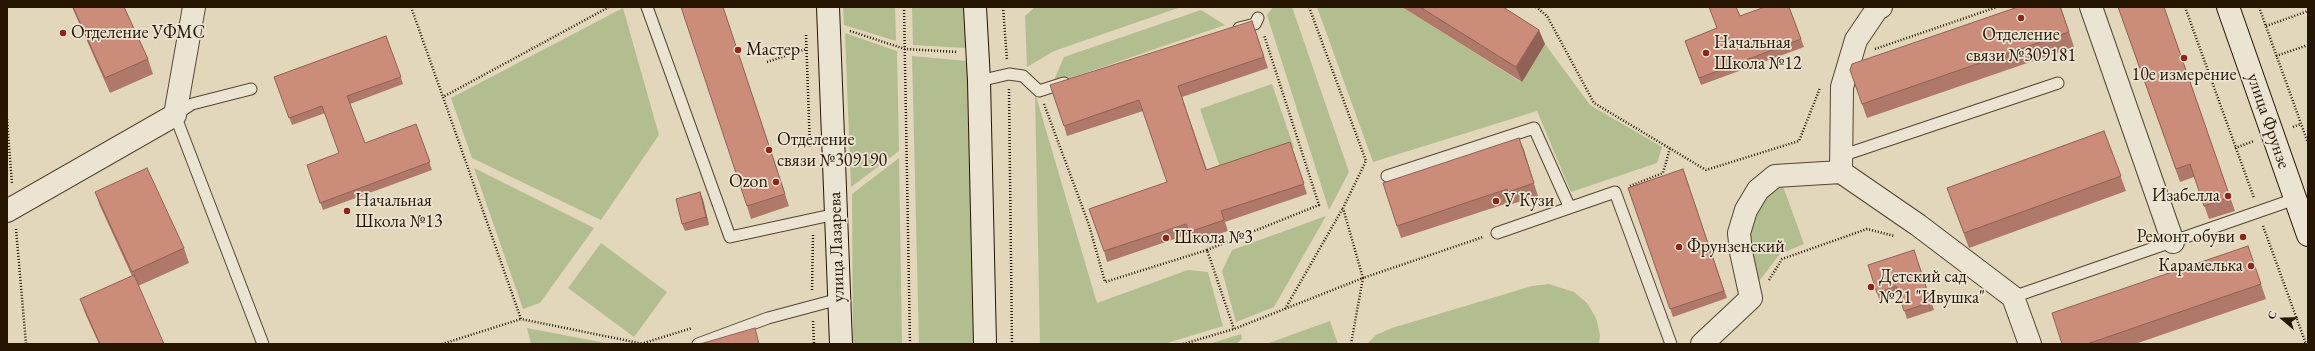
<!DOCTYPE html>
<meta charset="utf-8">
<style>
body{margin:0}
#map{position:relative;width:2315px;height:351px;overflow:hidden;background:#e2d6bb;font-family:"EB Garamond",serif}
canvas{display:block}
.frame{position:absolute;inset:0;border:8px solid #261501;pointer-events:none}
.north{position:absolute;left:2263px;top:299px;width:40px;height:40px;-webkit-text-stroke:3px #ece4d3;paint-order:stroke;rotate:289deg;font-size:11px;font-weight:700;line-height:16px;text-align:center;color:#261501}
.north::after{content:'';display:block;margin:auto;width:14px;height:18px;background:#261501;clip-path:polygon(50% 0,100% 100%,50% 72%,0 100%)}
</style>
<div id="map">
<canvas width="2315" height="351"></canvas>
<div class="frame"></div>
<div class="north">С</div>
</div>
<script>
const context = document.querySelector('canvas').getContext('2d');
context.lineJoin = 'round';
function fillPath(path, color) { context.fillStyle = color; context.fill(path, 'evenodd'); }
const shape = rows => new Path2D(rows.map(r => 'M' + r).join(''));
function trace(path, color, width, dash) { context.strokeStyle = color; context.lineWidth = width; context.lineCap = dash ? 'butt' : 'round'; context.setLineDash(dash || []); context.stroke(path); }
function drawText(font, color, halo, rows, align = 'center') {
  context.font = font + ' "EB Garamond",serif'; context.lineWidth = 3.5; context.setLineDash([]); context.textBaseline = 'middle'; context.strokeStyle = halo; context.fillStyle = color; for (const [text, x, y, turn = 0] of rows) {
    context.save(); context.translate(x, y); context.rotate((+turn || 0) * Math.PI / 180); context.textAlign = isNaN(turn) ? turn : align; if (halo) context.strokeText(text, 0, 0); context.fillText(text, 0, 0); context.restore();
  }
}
fillPath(shape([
 [843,7,895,7,896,41,844,25],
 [912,7,964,7,966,48,913,45],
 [1035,7,1181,7,1054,51,1027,67,1025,16],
 [1273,7,1292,7,1349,172,1329,210,1267,15],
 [1317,7,1402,7,1521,82,1545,44,1590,105,1662,147,1657,163,1571,192,1537,111,1373,162],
 [623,8,659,135,601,220,472,158,451,98],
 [1201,10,1225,25,1059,82,1054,80,1064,57],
 [845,33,897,51,899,151,851,187],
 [912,56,967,61,974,344,919,344],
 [1272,84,1294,148,1222,173,1200,109],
 [1035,93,1097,303,1188,270,1208,272,1223,326,1164,344,1040,344],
 [899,158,902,344,853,344,852,194],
 [474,168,594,228,540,303,523,309],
 [1781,181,1804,244,1780,254,1756,285,1746,233,1757,204],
 [1326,216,1274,307,1236,322,1222,271,1232,250],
 [601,243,667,292,634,337,568,288],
 [1549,284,1574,292,1587,303,1596,318,1600,335,1599,344,1367,344,1376,335,1392,328,1532,286],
 [1330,321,1338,344,1266,344],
 [527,328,610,344,531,344],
 [1241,334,1242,339,1236,344,1209,344]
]), '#b3be90');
const lane = shape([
 [647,7,730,237,836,214],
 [1239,28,1255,24,1258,18],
 [979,81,1009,74,1023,76,1039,91,1064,83],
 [251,89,192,104,175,115,263,344],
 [1841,156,2058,83],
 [1387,176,1534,128,1569,206],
 [1497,233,1615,192,1671,344],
 [2013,297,2295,199],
 [698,344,768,318,839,299]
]);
const street = shape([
 [1881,7,1877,9,1856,40,1842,87,1841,172,1918,225,2013,297,2030,344],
 [2091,7,2173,242],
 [7,211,175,115,194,7],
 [1702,344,1751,298,1741,252,1739,233,1746,210,1758,190,1775,176,1841,172]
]);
const secondary = shape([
 [828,7,841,344],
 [975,7,979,81,985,344],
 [2228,7,2308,235]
]);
trace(lane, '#554530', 13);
trace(street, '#554530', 24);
trace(secondary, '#261501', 24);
trace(shape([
 [411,7,443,97],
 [609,7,443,97,521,319,644,344],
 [904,7,910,344],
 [1003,7,1007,60],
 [1536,7,1547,16,1594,103,1706,170,1799,141,1820,88],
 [2185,7,2254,198],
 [2259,7,2308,143],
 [2266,26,2308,11],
 [850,31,905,49,958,52],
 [806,35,810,148],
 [1875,49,1997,7],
 [2276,56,2308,45],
 [767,62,806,49],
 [1009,89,1012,344],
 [1044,104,1089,225,1105,282,1207,250,1234,329],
 [7,119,12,184],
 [2293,127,2301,124],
 [2235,148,2254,141],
 [1630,186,1663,173,1670,148],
 [2263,226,2306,344],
 [16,229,26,344],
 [1207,250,1319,205,1264,35],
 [1769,280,1782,259,1867,229,1894,236],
 [812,290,813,235],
 [1285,309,1343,208],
 [813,321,814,344],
 [644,343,692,328],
 [442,344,521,319],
 [1183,344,1234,329,1363,278,1343,208,1366,161,1309,7],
 [1351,344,1363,278,1483,237]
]), '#261501', 2.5, [1, 2]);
trace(lane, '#ece4d3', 11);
trace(street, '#ece4d3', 22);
trace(secondary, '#ece4d3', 22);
fillPath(shape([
 [72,7,124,7,148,59,153,74,110,93],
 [723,7,789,206,751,219,747,206],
 [1402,7,1503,7,1545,44,1522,82],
 [1789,7,1804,47,1701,85,1685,41,1717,29,1740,16],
 [2061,7,2074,47,1867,118,1862,104],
 [2118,7,2164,7,2235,211,2209,219,2194,177,2180,182],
 [1252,21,1268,68,1182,97,1207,170,1290,142,1307,194,1225,222,1228,231,1192,243,1189,234,1107,262,1104,251,1167,182,1143,111,1067,136,1064,126],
 [386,36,403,84,350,104,365,143,416,124,432,170,323,210,307,165,339,153,325,113,292,125,274,77],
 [2104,131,2126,191,1969,248,1947,188],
 [1519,138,1538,196,1512,204,1511,202,1401,238,1397,226],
 [1683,169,1727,298,1673,317,1628,188],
 [95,192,184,248,189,263,138,286,164,344,99,344,85,313,80,299,132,276,100,206],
 [700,192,703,200,709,225,685,231,682,224],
 [2248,246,2266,299,2135,344,2062,344],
 [1914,250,1934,310,1907,319,1899,294,1880,301,1877,293]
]), '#af7869');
fillPath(shape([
 [1539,30,1545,44,1522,82,1516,67],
 [1519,138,1524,150,1538,196,1534,183],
 [700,192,703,200,709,225,706,217]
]), '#8f6255');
const building = shape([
 [73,7,124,7,148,59,105,78,73,7],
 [681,7,723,7,785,194,747,206,681,7],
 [1420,7,1503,7,1539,30,1516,67,1420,7],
 [1709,7,1736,7,1740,16,1765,7,1789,7,1801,39,1699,78,1685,41,1717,28,1709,7],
 [2018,7,2060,7,2069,32,1862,104,1850,70,1852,64,2018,7],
 [2118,7,2164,7,2230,197,2204,206,2190,164,2176,169,2118,7],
 [1252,21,1264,57,1178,86,1206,170,1290,142,1304,184,1221,211,1224,220,1189,232,1186,224,1104,251,1089,209,1167,182,1139,100,1064,126,1050,85,1252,21],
 [386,36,401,77,347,96,365,143,416,124,430,162,320,203,307,165,339,153,322,106,289,118,274,77,386,36],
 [2104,131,2121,176,1964,233,1947,188,2104,131],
 [1519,138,1534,183,1508,192,1507,189,1397,226,1383,183,1519,138],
 [147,168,184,248,132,272,95,192,147,168],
 [1683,169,1724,291,1670,309,1628,188,1683,169],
 [700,192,706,217,682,224,676,199,700,192],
 [2248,246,2261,284,2087,344,2062,344,2052,313,2248,246],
 [1914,250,1931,302,1904,311,1896,286,1877,293,1868,265,1914,250],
 [134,275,164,344,100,344,80,299,134,275],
 [755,328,759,344,700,344,755,328]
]);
fillPath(building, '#cc8c7a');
trace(building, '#8f6255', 1);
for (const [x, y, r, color] of [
 [2021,18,4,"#8f2418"],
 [63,33,4,"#8f2418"],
 [738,50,4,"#8f2418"],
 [1706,53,4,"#8f2418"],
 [2184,58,4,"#8f2418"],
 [769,150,4,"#8f2418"],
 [776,182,4,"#8f2418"],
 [2228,196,4,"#8f2418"],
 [1496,201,4,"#8f2418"],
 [347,211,4,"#8f2418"],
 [2243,237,4,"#8f2418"],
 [1166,238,4,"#8f2418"],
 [1679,247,4,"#8f2418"],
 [2251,266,4,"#8f2418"],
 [1871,287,4,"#8f2418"]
]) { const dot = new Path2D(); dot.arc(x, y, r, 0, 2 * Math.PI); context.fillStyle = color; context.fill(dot); trace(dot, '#ece4d3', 1.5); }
drawText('18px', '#261501', '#ece4d3', [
 ["Отделение УФМС",71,33],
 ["Отделение",2021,35,"center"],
 ["связи №309181",2021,56,"center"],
 ["Начальная",1714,43],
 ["Школа №12",1714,64],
 ["Мастер",746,50],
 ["10е измерение",2184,75,"center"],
 ["Отделение",777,140],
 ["связи №309190",777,161],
 ["Ozon",768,182,"right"],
 ["Изабелла",2220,196,"right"],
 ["Начальная",355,201],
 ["Школа №13",355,222],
 ["У Кузи",1504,201],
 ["Ремонт обуви",2235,237,"right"],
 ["Школа №3",1174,238],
 ["Фрунзенский",1687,247],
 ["Карамелька",2243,266,"right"],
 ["Детский сад",1879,277],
 ["№21 \"Ивушка\"",1879,298]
], 'left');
drawText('18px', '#261501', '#ece4d3', [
 ["улица Фрунзе",2268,121,71],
 ["улица Лазарева",837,247,-92]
]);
</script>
